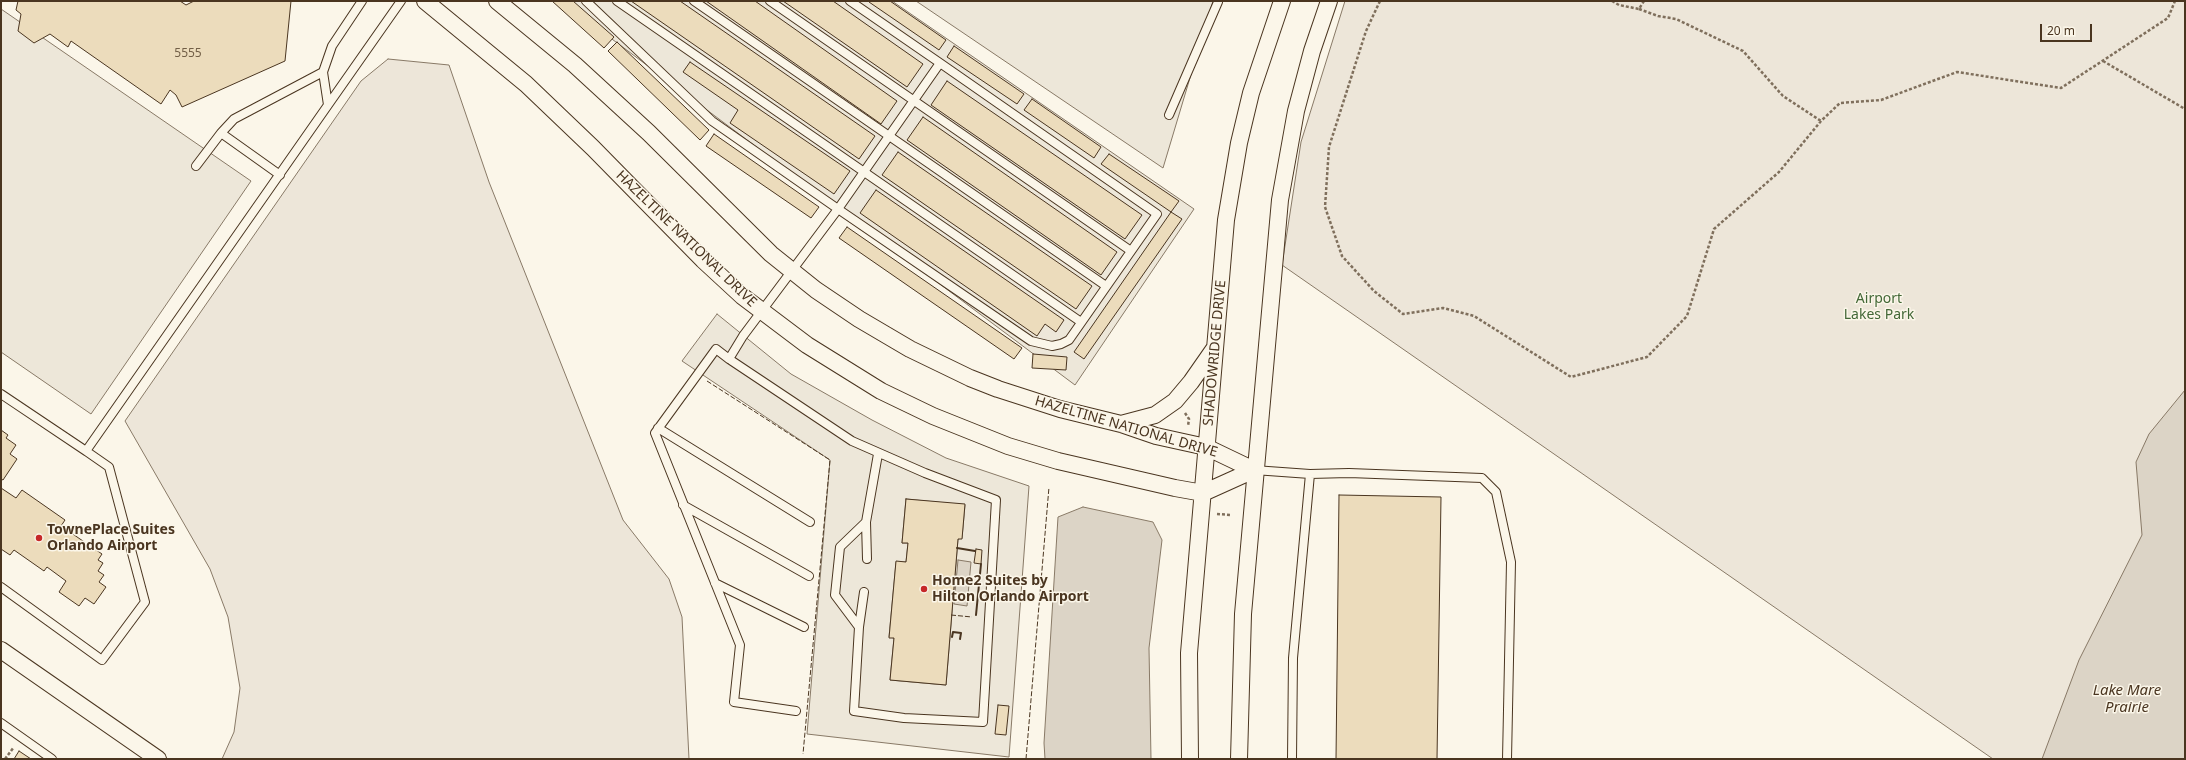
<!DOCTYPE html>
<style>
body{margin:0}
#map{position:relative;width:2186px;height:760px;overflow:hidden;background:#fbf6e9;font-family:"Noto Sans",sans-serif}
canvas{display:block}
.frame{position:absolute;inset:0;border:2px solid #4a3520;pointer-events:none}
.scale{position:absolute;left:2040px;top:24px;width:52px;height:18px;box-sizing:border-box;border:2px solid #4a3520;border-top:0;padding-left:5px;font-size:12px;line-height:14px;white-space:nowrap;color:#4a3520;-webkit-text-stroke:3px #fbf6e9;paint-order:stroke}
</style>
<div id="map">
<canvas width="2186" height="760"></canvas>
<div class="frame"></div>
<div class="scale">20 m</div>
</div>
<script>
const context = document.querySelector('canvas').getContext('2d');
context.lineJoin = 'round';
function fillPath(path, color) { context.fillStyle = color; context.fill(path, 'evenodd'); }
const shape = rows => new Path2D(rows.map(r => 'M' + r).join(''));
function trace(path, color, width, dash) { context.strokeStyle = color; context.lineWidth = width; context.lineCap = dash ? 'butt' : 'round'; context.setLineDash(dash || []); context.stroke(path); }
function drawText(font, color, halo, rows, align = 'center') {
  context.font = font + ' "Noto Sans",sans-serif'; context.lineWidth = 3; context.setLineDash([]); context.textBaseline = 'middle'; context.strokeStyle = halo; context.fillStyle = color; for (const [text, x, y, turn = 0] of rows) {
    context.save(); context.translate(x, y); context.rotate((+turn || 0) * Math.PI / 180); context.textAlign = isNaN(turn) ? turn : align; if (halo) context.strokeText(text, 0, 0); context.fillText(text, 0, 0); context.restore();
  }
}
const green = shape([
 [1345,1,2185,1,2185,696,2148,759,1993,759,1282,265,1301,142,1345,1],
 [388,59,449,65,489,182,623,520,669,579,682,617,689,759,222,759,234,732,240,688,228,617,210,569,125,421,361,81,388,59]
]);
fillPath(green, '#ede6d9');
trace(green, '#887966', 1);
const parking = shape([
 [561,1,892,1,1194,209,1075,385,561,1],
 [916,1,1213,1,1163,168,916,1],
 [1,9,251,181,91,414,1,352,1,9],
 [717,314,791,374,872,420,946,458,1029,486,1009,757,807,734,830,460,682,361,717,314],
 [906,499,965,505,962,538,958,539,946,685,890,680,894,638,889,637,896,562,906,562,908,543,902,543,906,499]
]);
fillPath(parking, '#ede7d9');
trace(parking, '#887966', 1);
const water = shape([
 [2185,390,2185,759,2042,759,2079,660,2142,535,2136,462,2149,434,2185,390],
 [1083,507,1153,522,1162,540,1149,648,1151,759,1045,759,1044,743,1058,517,1083,507],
 [958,560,971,562,967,606,954,604,958,560]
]);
fillPath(water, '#dcd4c6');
trace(water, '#887966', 1);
const building = shape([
 [18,1,180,1,186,5,194,1,291,1,285,61,182,107,176,95,170,90,161,104,71,41,68,47,50,34,34,43,18,31,21,14,16,10,18,1],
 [552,1,573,1,614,37,604,48,552,1],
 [631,1,680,1,875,136,859,159,631,1],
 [706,1,755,1,897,101,881,124,706,1],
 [783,1,833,1,923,64,907,87,783,1],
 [870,1,890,1,946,40,939,50,869,2,870,1],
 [617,42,709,130,700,140,608,51,617,42],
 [954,46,1024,94,1017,104,947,57,954,46],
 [690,62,850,171,834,194,730,123,738,110,683,72,690,62],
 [947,81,1142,215,1125,239,931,105,947,81],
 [1032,99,1101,147,1094,158,1024,110,1032,99],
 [923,117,1117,252,1101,275,907,140,923,117],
 [714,134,819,207,811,218,706,146,714,134],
 [898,152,1092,286,1076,309,882,175,898,152],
 [1109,154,1179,201,1171,212,1101,164,1109,154],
 [876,190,1064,320,1056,332,1045,324,1037,336,860,213,876,190],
 [1171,212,1182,219,1084,359,1074,352,1171,212],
 [847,227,1022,348,1014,359,839,238,847,227],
 [1033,354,1067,357,1066,370,1032,368,1033,354],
 [1,430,8,435,6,438,16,445,10,454,17,459,3,480,1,479,1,430],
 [1,488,16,498,22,490,65,520,61,526,102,554,98,560,103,563,98,571,104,575,99,582,106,587,94,604,85,598,79,606,59,592,66,581,47,567,44,571,14,550,10,555,1,549,1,488],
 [1339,495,1441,497,1437,759,1336,759,1339,495],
 [906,499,965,504,962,539,958,539,946,685,890,680,894,638,889,638,896,561,906,562,908,543,902,543,906,499],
 [976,549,982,550,981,564,974,563,976,549],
 [998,705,1009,706,1006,735,995,734,998,705],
 [19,751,31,759,14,759,19,751]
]);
fillPath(building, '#ecdcbc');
trace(building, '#4a3520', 1);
const service = shape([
 [362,1,332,46,323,72,328,105,401,1],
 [586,1,712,121,838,209,1031,341,1052,346,1061,344,1069,340,1157,214,940,63,838,209,743,336,729,359,852,441,925,473,996,500,983,722,904,718,854,711,859,627,835,595,840,547,866,522,878,454],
 [617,1,1081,322],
 [694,1,1106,286],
 [770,1,1131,251],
 [850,1,940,63],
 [1169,115,1218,2],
 [221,133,234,119,323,72],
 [196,166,221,133,280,175],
 [729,359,716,349,655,433,740,645,734,702,796,711],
 [1,394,86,451,328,105],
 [658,428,810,522],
 [1254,470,1310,474,1349,473,1482,478,1496,492,1511,562,1507,759],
 [683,505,809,576],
 [866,522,867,559],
 [715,583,804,627],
 [1,587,102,660,145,602,109,467,86,451],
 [859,627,864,592],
 [1,723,52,759],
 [1292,759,1293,658,1310,474]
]);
const minor = shape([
 [425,1,526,84,593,148,703,260,742,296,807,345,881,391,933,416,1008,446,1058,461,1175,488,1203,493,1254,470],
 [497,1,575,65,649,133,771,254,816,290,859,319,910,349,970,378,998,389,1060,409,1121,424,1156,436,1206,447,1254,470],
 [1121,424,1155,415,1175,401,1191,382,1214,349],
 [1,650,158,759],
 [1190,759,1189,653,1226,220,1239,143,1251,93,1282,1],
 [1239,759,1243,614,1280,200,1296,111,1312,51,1329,1]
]);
trace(service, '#4a3520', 10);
trace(minor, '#4a3520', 18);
trace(shape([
 [1380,1,1366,31,1329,147,1325,207,1342,256,1374,291,1403,314,1443,308,1474,316,1571,377,1647,357,1687,316,1714,229,1779,172,1821,121,1840,103,1881,100,1957,72,2061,88,2168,18,2175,1],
 [1612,1,1619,5,1639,9,1644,1],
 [1639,9,1658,16,1676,19,1743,51,1783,96,1821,121],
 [2103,61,2185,109],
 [1185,413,1189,419,1188,426],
 [1217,514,1231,515],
 [5,759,14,747]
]), '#7f6f5c', 2.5, [3, 2]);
trace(service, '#fbf6e9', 8);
trace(minor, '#fbf6e9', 16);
trace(shape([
 [707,381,830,460,803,754],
 [951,615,972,617],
 [1026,759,1049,487]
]), '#4a3520', 1, [5, 2]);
trace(shape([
 [957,548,975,551],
 [976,615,981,564],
 [952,637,953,632,961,633,960,639]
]), '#4a3520', 2);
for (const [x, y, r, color] of [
 [39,538,4,"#c62828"],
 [924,589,4,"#c62828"]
]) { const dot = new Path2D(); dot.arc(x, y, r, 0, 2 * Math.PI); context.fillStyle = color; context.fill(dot); trace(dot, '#fbf6e9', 1.5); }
drawText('12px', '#725f47', null, [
 ["5555",188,54]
]);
drawText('14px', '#4a3520', '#fbf6e9', [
 ["HAZELTINE NATIONAL DRIVE",686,239,44],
 ["SHADOWRIDGE DRIVE",1215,353,-85],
 ["HAZELTINE NATIONAL DRIVE",1126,427,16]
]);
drawText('14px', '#436837', '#fbf6e9', [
 ["Airport",1879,299],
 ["Lakes Park",1879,315]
]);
drawText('bold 14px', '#4a3520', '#fbf6e9', [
 ["TownePlace Suites",47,530],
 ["Orlando Airport",47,546],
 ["Home2 Suites by",932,581],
 ["Hilton Orlando Airport",932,597]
], 'left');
drawText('italic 15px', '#4a3520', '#fbf6e9', [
 ["Lake Mare",2127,691],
 ["Prairie",2127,708]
]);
</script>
